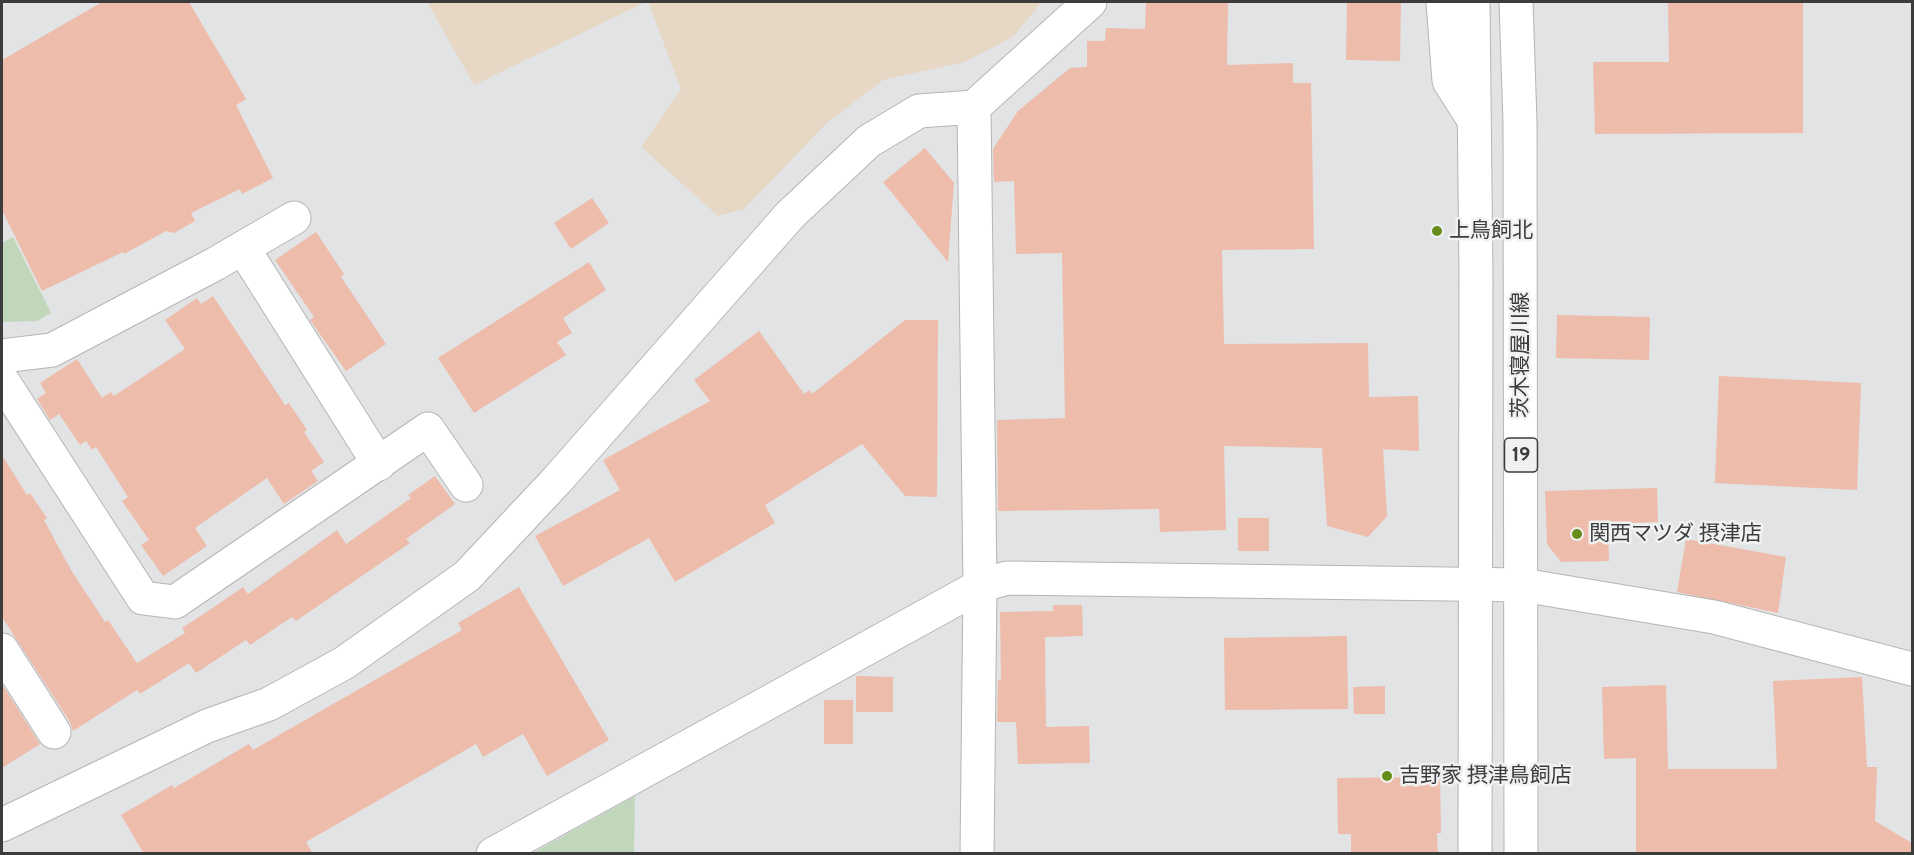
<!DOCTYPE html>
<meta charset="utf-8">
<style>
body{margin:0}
#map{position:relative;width:1914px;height:855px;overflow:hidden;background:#e2e3e5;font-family:Cabin,sans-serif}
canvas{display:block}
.frame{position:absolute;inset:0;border:3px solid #3c3c3d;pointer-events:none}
</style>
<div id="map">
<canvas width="1914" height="855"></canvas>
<div class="frame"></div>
</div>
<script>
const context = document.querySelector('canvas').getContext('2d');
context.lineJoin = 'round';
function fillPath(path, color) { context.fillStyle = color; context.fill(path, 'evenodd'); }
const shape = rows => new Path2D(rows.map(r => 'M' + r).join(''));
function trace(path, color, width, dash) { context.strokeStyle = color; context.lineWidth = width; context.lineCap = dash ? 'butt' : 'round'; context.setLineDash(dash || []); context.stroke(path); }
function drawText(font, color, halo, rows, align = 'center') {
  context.font = font + ' Cabin,"Noto Sans JP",sans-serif'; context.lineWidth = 5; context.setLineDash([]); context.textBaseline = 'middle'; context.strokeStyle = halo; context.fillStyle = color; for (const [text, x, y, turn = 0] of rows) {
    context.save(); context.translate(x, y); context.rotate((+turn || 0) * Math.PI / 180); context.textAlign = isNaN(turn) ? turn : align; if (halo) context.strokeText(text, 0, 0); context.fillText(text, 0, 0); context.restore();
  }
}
fillPath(shape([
 [427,2,426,2,646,2,474,85],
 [648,2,1042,2,1013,37,964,62,883,80,828,122,744,209,718,216,641,147,681,89]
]), '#e7d7c5');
fillPath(shape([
 [13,237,51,313,37,321,2,322,2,243],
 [635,796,634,853,533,853]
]), '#c0d7bc');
fillPath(shape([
 [102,2,189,2,246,99,236,105,273,178,242,194,240,189,191,213,195,221,174,233,166,231,124,254,123,252,42,291,2,210,2,60],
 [1146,2,1228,2,1227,65,1293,63,1293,83,1311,83,1314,249,1222,250,1224,344,1368,343,1369,397,1418,396,1419,451,1383,449,1387,516,1368,537,1327,526,1322,448,1224,446,1226,530,1160,532,1159,509,998,511,997,420,1065,418,1062,253,1016,254,1014,181,994,182,993,149,1018,111,1070,68,1087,67,1087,41,1105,41,1106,28,1145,29],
 [1347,2,1401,2,1400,61,1346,60],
 [1668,2,1803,2,1803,133,1595,134,1593,62,1669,62],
 [925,148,954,183,948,262,883,182],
 [592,198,609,223,571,249,554,223],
 [316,232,344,274,341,277,386,344,346,371,310,320,314,317,275,260],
 [589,262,606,290,563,318,572,333,557,342,566,355,474,413,438,358],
 [213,296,285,405,289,403,307,430,304,432,324,462,311,471,318,481,284,504,267,478,195,528,207,546,163,576,141,545,149,540,122,501,128,497,96,447,92,450,86,441,80,445,59,414,50,420,37,399,46,393,40,383,77,359,102,398,111,392,114,396,185,349,165,320,197,298,201,304],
 [1557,315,1650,317,1649,360,1556,358],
 [905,320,938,320,937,497,905,496,862,444,765,505,775,523,675,582,649,538,563,586,535,536,620,490,603,460,710,401,694,380,759,331,804,394,810,390,812,394],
 [1719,376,1861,383,1857,490,1715,483],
 [2,455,27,495,30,493,47,518,44,520,71,570,105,622,108,620,137,663,185,633,182,628,211,609,243,587,248,594,337,530,346,544,411,498,408,495,435,476,455,504,406,539,410,543,296,621,292,617,250,645,246,640,196,673,189,663,140,694,137,690,73,731,70,722,2,617],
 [1657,488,1658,522,1608,524,1609,561,1561,562,1547,544,1545,491],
 [1238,518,1269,518,1269,551,1238,551],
 [1686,539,1786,557,1778,613,1677,592],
 [519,587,609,740,547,776,523,734,483,757,476,744,306,842,313,854,144,854,121,815,172,785,174,788,249,744,253,750,462,630,458,623],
 [1053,605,1082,605,1083,636,1045,637,1046,727,1089,726,1090,763,1018,764,1016,722,997,722,998,680,1001,680,1000,612,1053,611],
 [1347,636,1348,709,1225,710,1224,638],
 [856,676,893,677,893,712,856,712],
 [1862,677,1867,767,1877,767,1875,821,1912,843,1912,854,1636,854,1636,758,1604,759,1602,687,1666,685,1668,769,1777,769,1773,681],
 [2,684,40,744,2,768],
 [1385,686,1385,714,1354,714,1353,687],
 [824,700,853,700,853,744,824,744],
 [1440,777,1441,833,1437,833,1438,854,1351,854,1351,834,1338,834,1337,778]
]), '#edbcab');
const minor = shape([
 [974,107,980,586,977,854],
 [243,248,379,464],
 [2,356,52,350,215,264,294,218],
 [2,380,143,598,175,602,428,429,466,485],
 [2,650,54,732],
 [2,825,207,726,269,704,344,663,467,576,558,479,790,215,869,141,919,111,974,107,1090,2],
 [493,854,980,586,1007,578,1522,585,1714,617,1912,669]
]);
const major = shape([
 [1443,2,1449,81,1474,120],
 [1473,2,1476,277,1475,854],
 [1516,2,1520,122,1521,854]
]);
trace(minor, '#b4b5b6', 35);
trace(major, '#b4b5b6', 35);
trace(minor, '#fff', 33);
trace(major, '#fff', 33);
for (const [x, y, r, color] of [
 [1437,231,6,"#668d19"],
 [1577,534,6,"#668d19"],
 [1387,776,6,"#668d19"]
]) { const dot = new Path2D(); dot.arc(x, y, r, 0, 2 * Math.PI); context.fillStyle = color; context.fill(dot); trace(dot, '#eff1f2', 2); }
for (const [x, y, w] of [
 [1521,455,33]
]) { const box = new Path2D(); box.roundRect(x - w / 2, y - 17, w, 34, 4.5); context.fillStyle = '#eff1f2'; context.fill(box); trace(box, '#3c3c3d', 1.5); }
drawText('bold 20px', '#3c3c3d', null, [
 ["19",1521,455]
]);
drawText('21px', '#3c3c3d', '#eff1f2', [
 ["上鳥飼北",1449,231],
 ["関西マツダ 摂津店",1589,534],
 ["吉野家 摂津鳥飼店",1399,776]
], 'left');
drawText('21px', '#3c3c3d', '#eff1f2', [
 ["茨木寝屋川線",1521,355,-90]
]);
</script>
